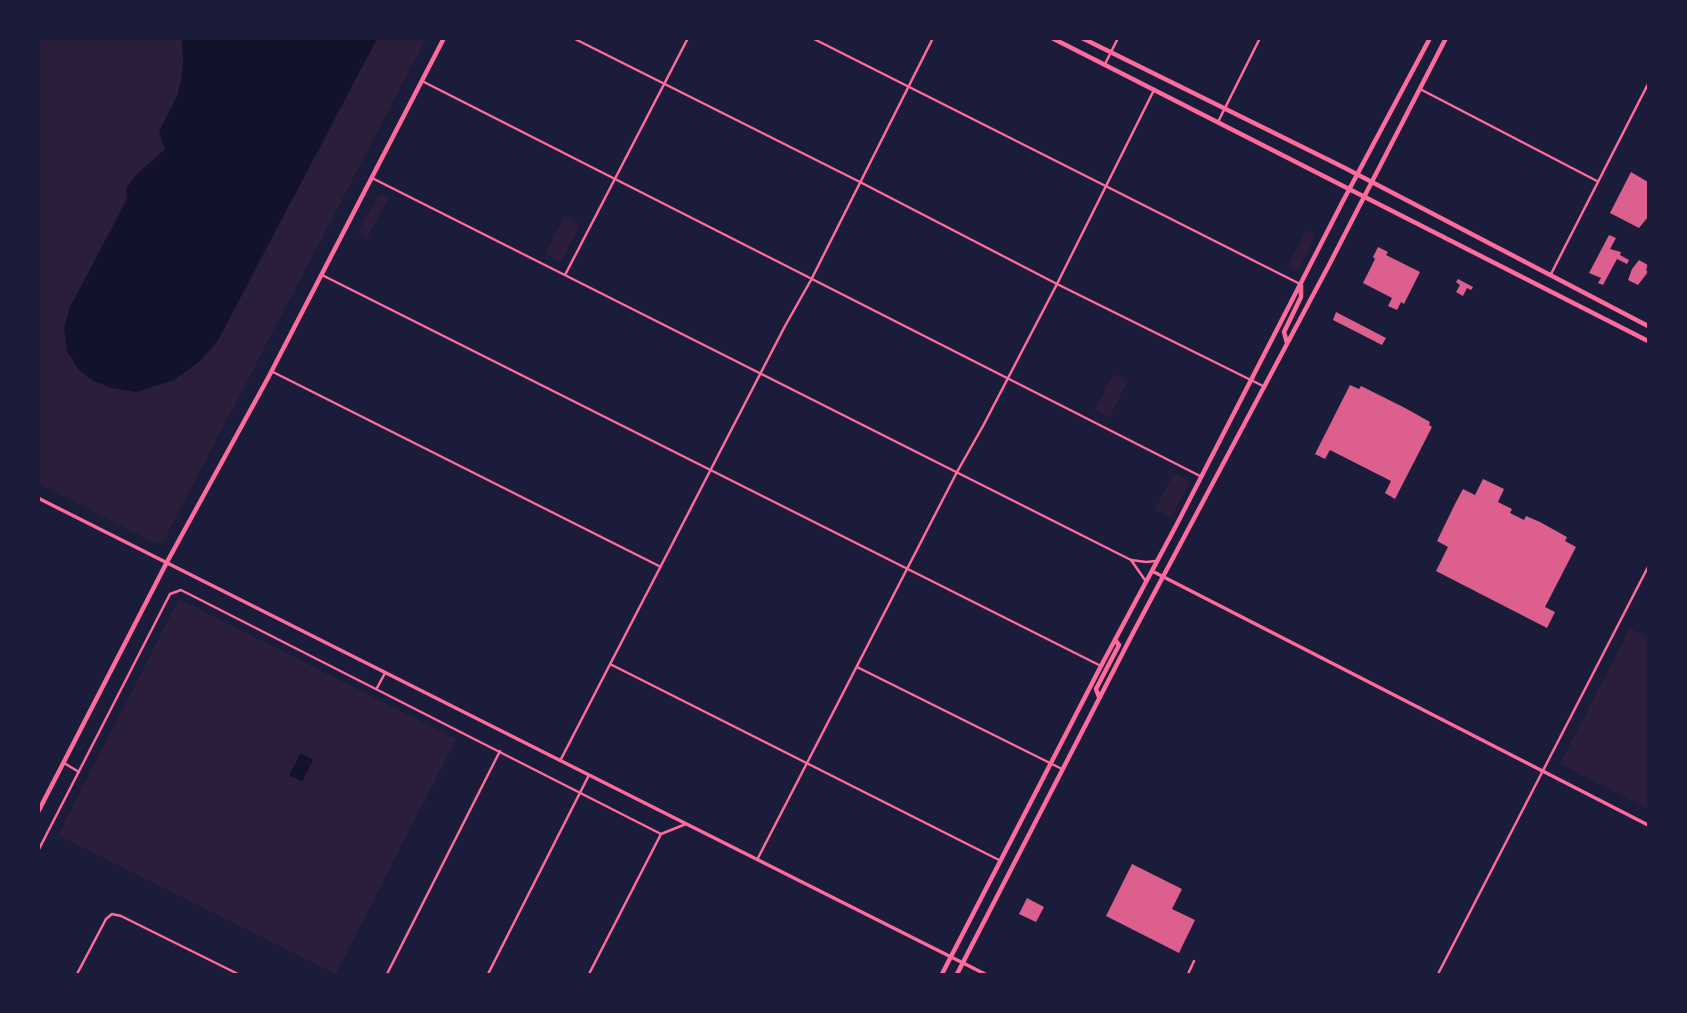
<!DOCTYPE html>
<style>
body{margin:0}
#map{position:relative;width:1687px;height:1013px;overflow:hidden;background:#1b1b3a;font-family:"Golos Text",sans-serif}
canvas{display:block}
.frame{position:absolute;inset:0;border:40px solid #1b1b3a;pointer-events:none}
</style>
<div id="map">
<canvas width="1687" height="1013"></canvas>
<div class="frame"></div>
</div>
<script>
const context = document.querySelector('canvas').getContext('2d');
context.lineJoin = 'round';
function fillPath(path, color) { context.fillStyle = color; context.fill(path, 'evenodd'); }
const shape = rows => new Path2D(rows.map(r => 'M' + r).join(''));
function trace(path, color, width, dash) { context.strokeStyle = color; context.lineWidth = width; context.lineCap = dash ? 'butt' : 'round'; context.setLineDash(dash || []); context.stroke(path); }
fillPath(shape([
 [38,39,426,39,163,542,157,544,39,484],
 [382,194,389,197,368,237,358,232,378,195],
 [564,217,580,225,561,262,545,254],
 [1306,230,1316,235,1299,269,1295,271,1287,267],
 [1113,374,1128,381,1109,418,1095,410],
 [1174,473,1188,480,1189,483,1171,518,1155,509],
 [179,599,456,739,336,974,58,835],
 [1630,628,1648,638,1648,809,1560,764]
]), '#2a1e3b');
fillPath(shape([
 [182,39,377,39,217,342,198,363,174,380,137,392,111,388,92,380,78,369,67,351,64,327,70,307,127,199,126,189,129,185,135,176,165,149,159,131,177,96,181,81,183,63],
 [301,753,313,760,302,782,289,775]
]), '#12122b');
fillPath(shape([
 [1631,172,1648,182,1648,217,1639,228,1610,213],
 [1609,235,1616,238,1610,249,1621,252,1620,255,1629,260,1627,264,1617,259,1603,285,1598,283,1601,278,1589,273],
 [1378,247,1388,252,1386,255,1420,272,1404,304,1401,302,1397,310,1388,306,1392,298,1363,283,1375,259,1373,257],
 [1639,260,1648,265,1646,270,1648,272,1638,285,1628,280,1632,269],
 [1458,279,1473,287,1471,290,1467,288,1463,296,1456,292,1460,285,1456,282],
 [1336,312,1386,338,1382,345,1333,320],
 [1350,385,1359,389,1361,386,1407,409,1430,422,1429,425,1432,427,1395,499,1385,493,1391,481,1330,450,1325,459,1315,454],
 [1483,479,1504,489,1498,502,1512,509,1510,513,1524,520,1526,516,1540,522,1567,537,1565,541,1576,547,1545,607,1555,612,1547,628,1436,571,1448,547,1437,541,1455,504,1463,489,1475,495],
 [1132,864,1182,889,1172,909,1195,920,1179,953,1106,916],
 [1027,898,1044,907,1036,922,1019,914]
]), '#dd5f8e');
trace(shape([
 [573,38,860,182,1057,284,1263,386],
 [812,38,1300,284],
 [1105,64,1118,38],
 [422,81,1202,477],
 [1420,89,1597,181],
 [1218,122,1260,38],
 [372,178,1131,560,1146,562,1156,561],
 [1551,274,1648,84],
 [322,275,1101,666],
 [565,275,688,38],
 [271,371,659,566],
 [1131,560,1145,580],
 [610,664,1001,861],
 [857,667,1062,769],
 [377,688,385,673],
 [560,761,785,326,811,280,933,38],
 [64,763,79,772],
 [661,834,686,824],
 [38,851,170,594,181,590,661,834],
 [758,858,957,472,983,426,1057,284,1154,90],
 [77,974,106,919,112,914,121,916,238,974],
 [387,974,500,751],
 [488,974,589,775],
 [589,974,661,834],
 [1188,974,1194,961],
 [1438,974,1648,567]
]), '#ff6b9d', 2.5);
trace(shape([
 [38,498,985,974],
 [1152,571,1648,825]
]), '#ff6b9d', 3.5);
trace(shape([
 [1052,38,1648,341],
 [1082,38,1345,168,1648,326],
 [1287,343,1284,332,1301,297,1301,285],
 [1099,697,1096,689,1119,645,1115,640],
 [38,812,167,562,268,378,444,38],
 [942,974,1101,666,1177,524,1343,201,1430,38],
 [957,974,1133,633,1329,265,1446,38]
]), '#ff6b9d', 4.5);
</script>
